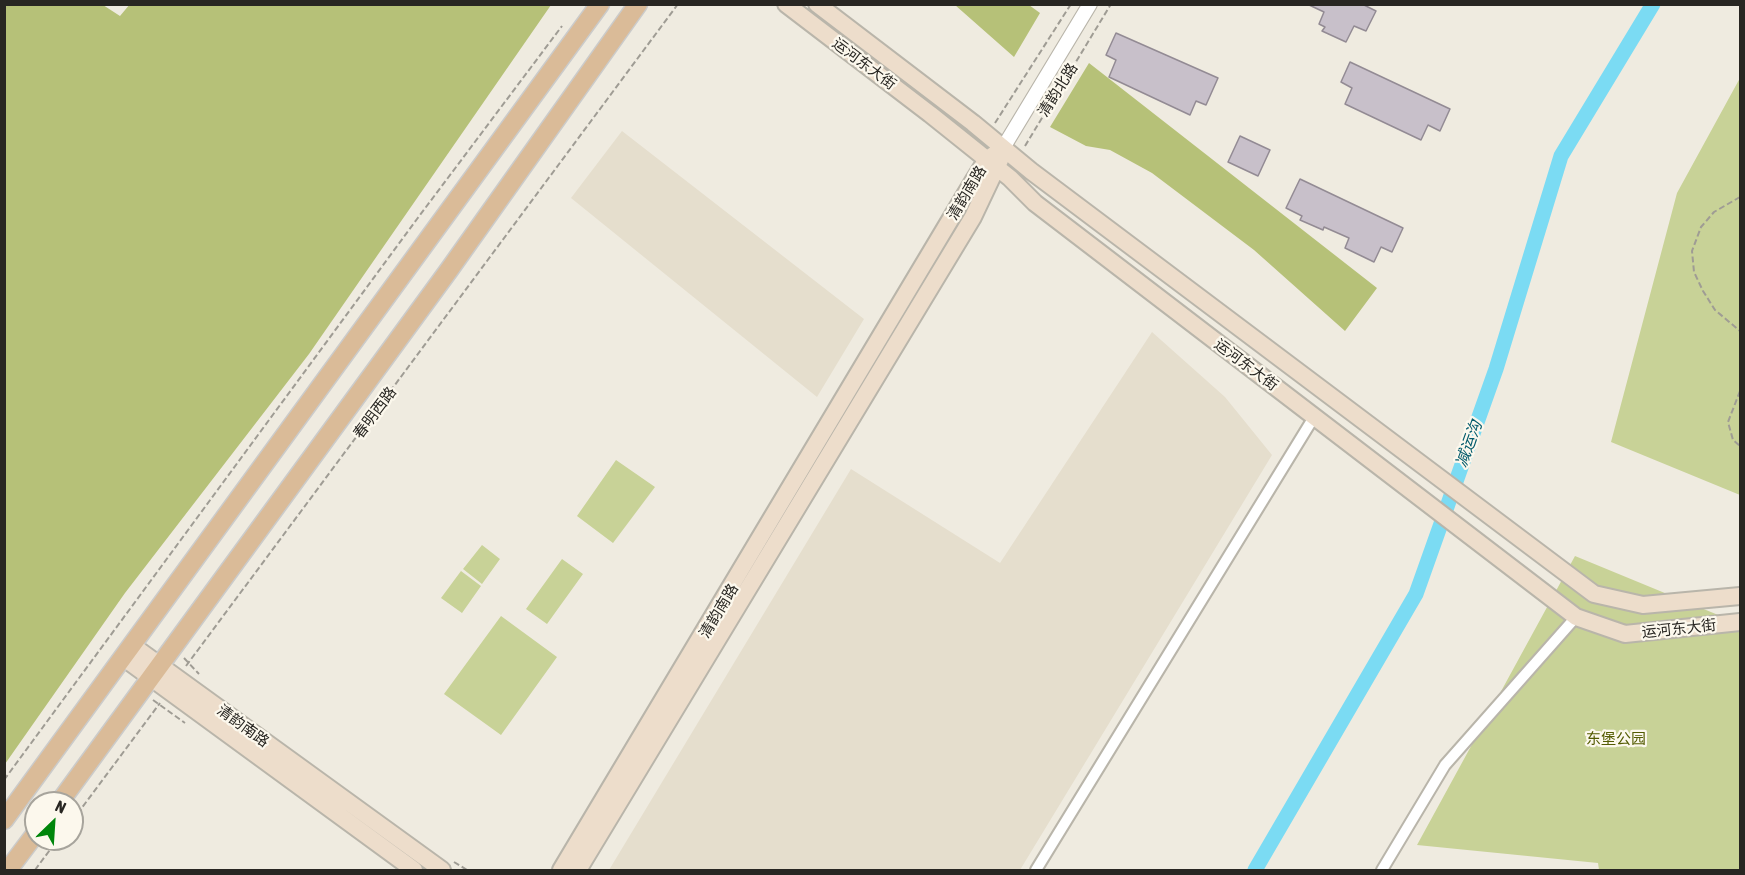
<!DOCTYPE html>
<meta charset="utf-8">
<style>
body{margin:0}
#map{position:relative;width:1745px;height:875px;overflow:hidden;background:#efebe0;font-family:"Asap Condensed",sans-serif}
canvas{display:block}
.frame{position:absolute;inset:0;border:6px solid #282622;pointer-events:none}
.north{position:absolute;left:24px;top:791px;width:60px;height:60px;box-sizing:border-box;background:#fcf8ed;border:2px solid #a7a49c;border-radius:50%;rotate:25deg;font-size:16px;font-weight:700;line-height:24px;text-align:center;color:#282622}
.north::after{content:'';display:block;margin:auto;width:21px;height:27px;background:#00860b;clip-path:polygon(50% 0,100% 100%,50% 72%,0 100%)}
</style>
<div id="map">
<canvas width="1745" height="875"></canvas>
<div class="frame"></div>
<div class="north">N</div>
</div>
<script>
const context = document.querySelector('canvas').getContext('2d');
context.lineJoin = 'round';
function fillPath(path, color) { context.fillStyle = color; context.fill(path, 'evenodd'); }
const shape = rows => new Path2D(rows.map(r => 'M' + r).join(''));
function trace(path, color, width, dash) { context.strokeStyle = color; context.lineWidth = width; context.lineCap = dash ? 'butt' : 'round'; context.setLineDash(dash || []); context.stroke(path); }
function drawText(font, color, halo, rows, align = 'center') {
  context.font = font + ' "Asap Condensed","Noto Sans SC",sans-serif'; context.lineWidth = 4.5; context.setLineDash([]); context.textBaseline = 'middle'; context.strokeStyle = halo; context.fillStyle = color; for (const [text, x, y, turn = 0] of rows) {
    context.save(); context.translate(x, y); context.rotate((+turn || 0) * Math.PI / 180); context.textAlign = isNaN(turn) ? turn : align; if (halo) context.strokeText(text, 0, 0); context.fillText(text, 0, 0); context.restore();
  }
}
fillPath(shape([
 [622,131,864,319,817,397,571,198],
 [1152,332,1225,397,1272,455,1020,870,609,870,851,469,1000,563]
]), '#e5decd');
fillPath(shape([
 [1740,78,1740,495,1611,442,1677,193],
 [616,460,655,487,613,543,577,516],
 [482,545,500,559,482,584,463,569],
 [1575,556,1740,624,1740,870,1599,870,1598,863,1417,845],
 [562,559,583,574,547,624,526,609],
 [461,571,481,586,462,613,441,598],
 [501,616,557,657,501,735,444,694]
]), '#c8d297');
fillPath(shape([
 [130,4,551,5,309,354,125,593,5,764,5,5,103,5,120,16],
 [955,5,1029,5,1040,13,1014,57],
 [1089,63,1377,288,1345,331,1254,250,1152,173,1110,150,1086,146,1050,127]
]), '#b6c178');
trace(shape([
 [1255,870,1416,594,1496,369,1561,156,1653,4]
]), '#7bdbf3', 15);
const building = shape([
 [1307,4,1362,4,1376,11,1366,31,1354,26,1346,42,1322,31,1325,27,1319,24,1324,12,1307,4],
 [1116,33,1218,78,1206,105,1196,101,1190,115,1109,77,1116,60,1106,55,1116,33],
 [1350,62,1450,109,1440,131,1428,125,1421,140,1345,104,1352,88,1341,82,1350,62],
 [1240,136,1270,150,1258,176,1228,162,1240,136],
 [1300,179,1403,228,1392,252,1381,247,1374,262,1345,248,1349,238,1324,227,1323,230,1300,220,1302,216,1286,208,1300,179]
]);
fillPath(building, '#c8c0ca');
trace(building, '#938b94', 1.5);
const minor = shape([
 [1036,870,1314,417],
 [1382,870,1445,765,1576,617]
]);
const tertiary = shape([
 [1003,148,1090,4]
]);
const secondary = shape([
 [786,4,930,114,1010,178,1035,203,1576,617,1625,634,1740,622],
 [817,4,973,123,1031,171,1594,594,1643,605,1740,596],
 [133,646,442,870],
 [124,658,414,870],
 [561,870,974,180,987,159,995,154],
 [578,870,973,217,1000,160]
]);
const primary = shape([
 [59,803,449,270,638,4],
 [4,820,600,4],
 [8,870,36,833]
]);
trace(minor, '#b9b5aa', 14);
trace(tertiary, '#b9b5aa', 16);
trace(secondary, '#b9b5aa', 20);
trace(primary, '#cbcbca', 21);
trace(shape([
 [995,123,1071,4],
 [1025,146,1111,4],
 [1740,197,1714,212,1701,227,1692,251,1694,272,1703,291,1715,310,1740,331],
 [1740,391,1728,422,1733,440,1740,446],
 [184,658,199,674],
 [186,666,678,4],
 [153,700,185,723],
 [4,780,417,219,562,26],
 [72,821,160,703],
 [454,862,467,870],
 [35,870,58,839]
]), '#9f9c94', 2, [6, 3]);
trace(minor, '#fff', 10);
trace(tertiary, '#fff', 14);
trace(secondary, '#edddcb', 16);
trace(primary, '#dabb98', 18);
drawText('15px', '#282622', '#fcf8ed', [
 ["运河东大街",864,64,37],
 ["清韵北路",1058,90,-58],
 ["清韵南路",967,193,-59],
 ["运河东大街",1246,365,37],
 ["春明西路",375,413,-53],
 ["清韵南路",719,611,-59],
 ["运河东大街",1679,629,-6],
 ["清韵南路",243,726,36]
]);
drawText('15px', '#535b02', '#fcf8ed', [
 ["东堡公园",1616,739]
]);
drawText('italic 16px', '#035b6c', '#fcf8ed', [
 ["减运沟",1469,444,-70]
]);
</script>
